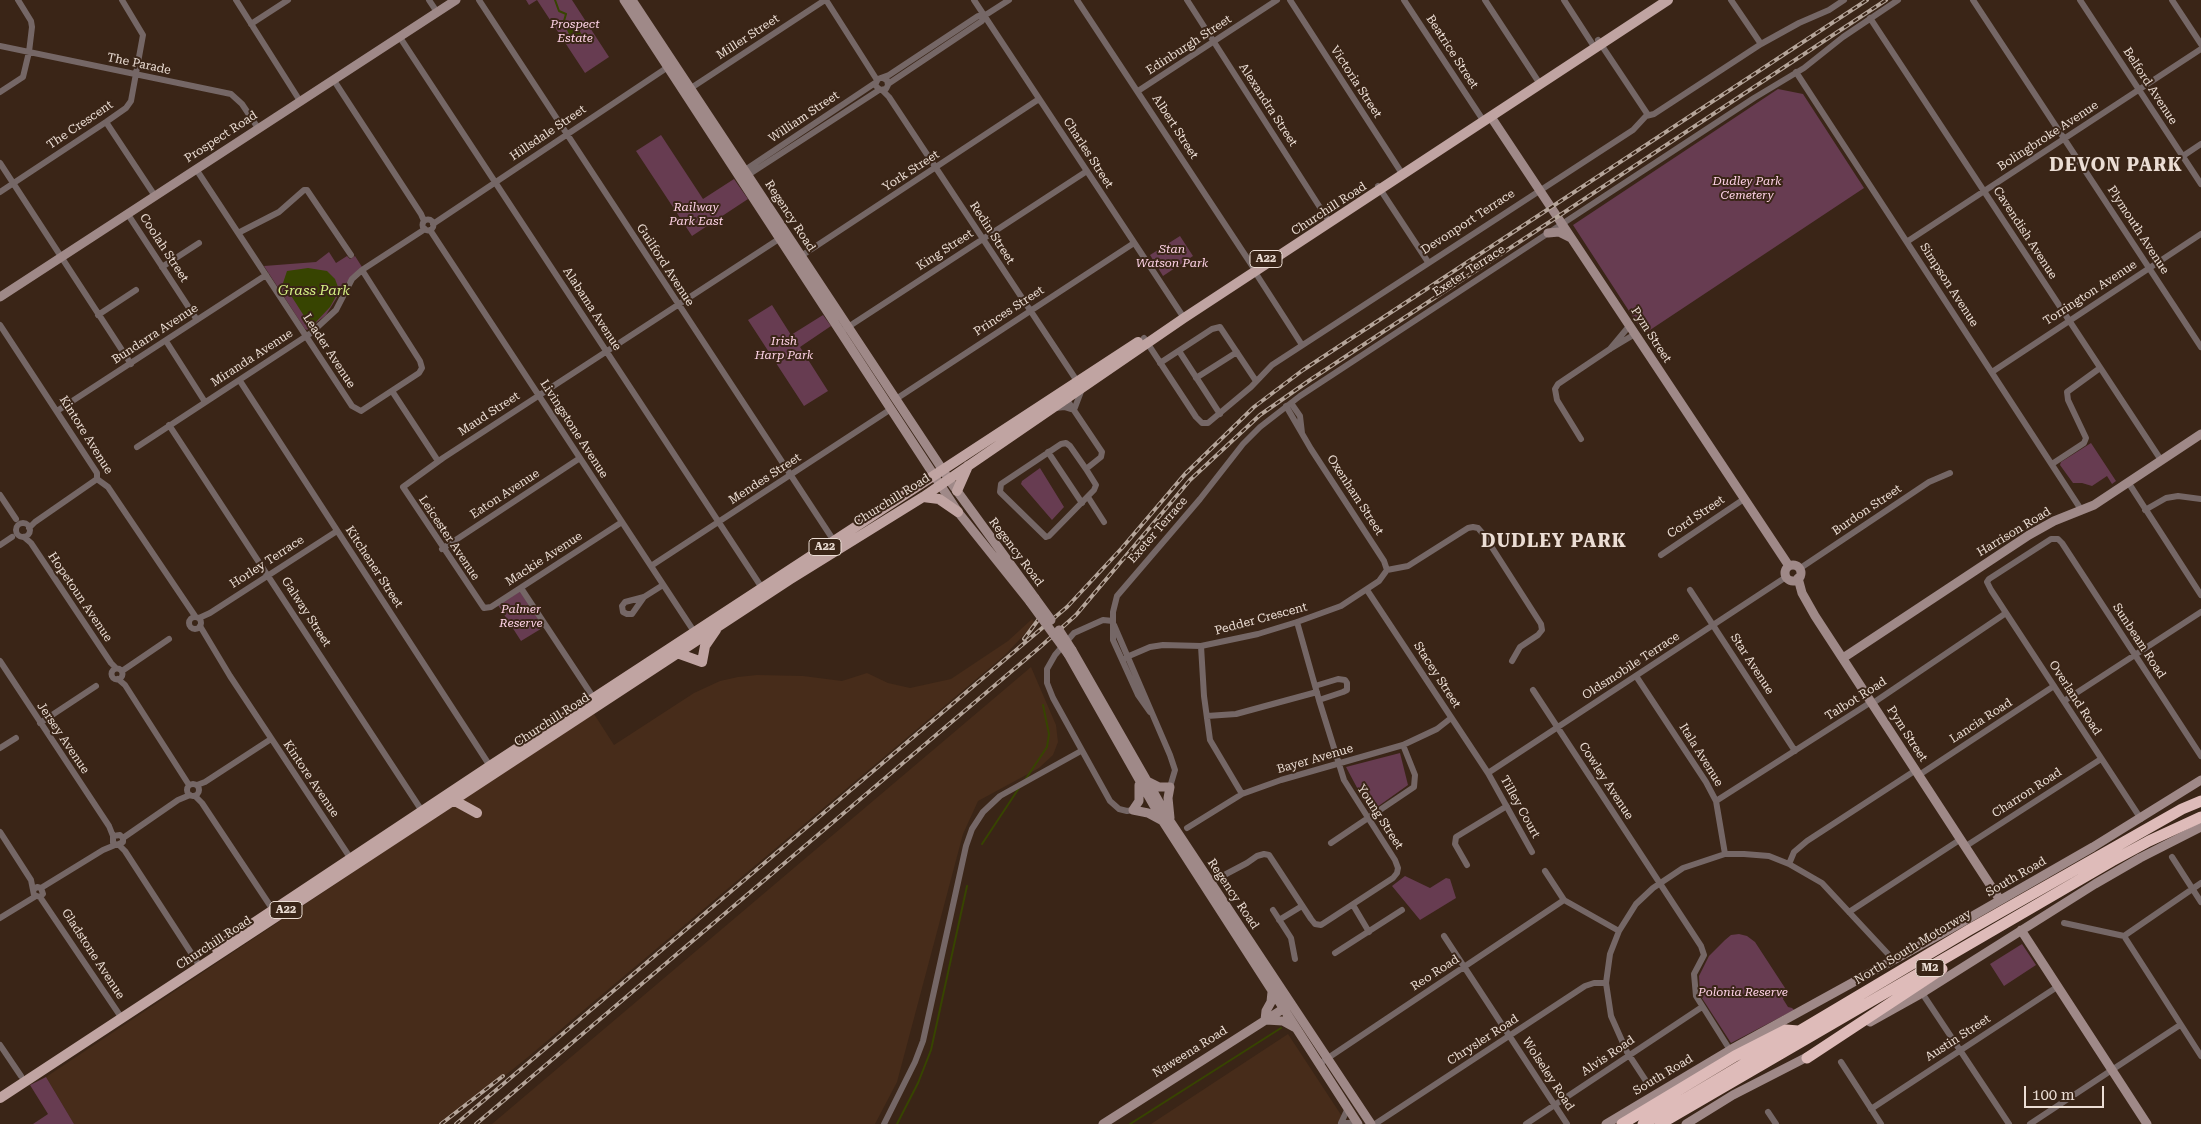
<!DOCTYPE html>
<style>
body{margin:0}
#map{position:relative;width:2201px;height:1124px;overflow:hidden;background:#3a2517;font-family:"Roboto Serif",serif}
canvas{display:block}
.scale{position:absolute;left:2024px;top:1086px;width:80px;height:22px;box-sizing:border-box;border:2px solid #ebddd4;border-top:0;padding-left:6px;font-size:15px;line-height:18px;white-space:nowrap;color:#ebddd4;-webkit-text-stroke:4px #3a2517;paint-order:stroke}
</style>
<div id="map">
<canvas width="2201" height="1124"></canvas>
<div class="scale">100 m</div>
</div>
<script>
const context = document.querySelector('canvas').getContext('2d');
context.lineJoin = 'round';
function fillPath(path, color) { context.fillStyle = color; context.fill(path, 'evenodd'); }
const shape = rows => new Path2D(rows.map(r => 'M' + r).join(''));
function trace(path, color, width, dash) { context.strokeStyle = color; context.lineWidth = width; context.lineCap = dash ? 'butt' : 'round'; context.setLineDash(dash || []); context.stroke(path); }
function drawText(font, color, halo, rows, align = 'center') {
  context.font = font + ' "Roboto Serif",serif'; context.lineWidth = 4; context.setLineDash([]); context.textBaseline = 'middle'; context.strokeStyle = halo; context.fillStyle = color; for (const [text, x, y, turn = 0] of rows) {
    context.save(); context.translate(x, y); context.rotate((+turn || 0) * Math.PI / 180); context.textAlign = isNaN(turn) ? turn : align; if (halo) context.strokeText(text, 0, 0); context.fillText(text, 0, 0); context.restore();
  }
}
fillPath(shape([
 [1032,619,1035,623,1005,655,528,1057,445,1124,74,1124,46,1077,553,739,594,714,614,745,694,693,720,681,738,677,757,675,803,676,842,681,867,673,888,683,910,688,951,679,1008,641],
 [1031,667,1056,725,1058,742,1053,755,1039,768,978,801,963,834,897,1082,875,1124,492,1124],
 [1288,1034,1347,1124,1151,1124]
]), '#472c1a');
fillPath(shape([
 [526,0,572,0,609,57,585,73,537,0,529,5],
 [1778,89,1803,94,1864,188,1644,334,1573,225],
 [661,135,703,199,734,179,748,199,692,236,636,151],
 [1180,236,1193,256,1163,276,1150,255],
 [329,252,336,263,347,256,350,259,355,256,362,267,346,283,326,315,307,330,305,329,264,266,316,262],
 [772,305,791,335,823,315,831,326,800,347,828,391,804,406,748,320],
 [2091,443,2116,481,2112,484,2107,476,2092,486,2082,483,2073,483,2060,465,2061,462],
 [1040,468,1064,507,1052,520,1021,484,1022,481],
 [521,590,544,627,521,641,498,605],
 [1400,753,1408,785,1370,812,1346,767],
 [1405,876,1430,888,1446,878,1450,879,1456,898,1420,920,1392,886],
 [1739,934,1747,936,1755,942,1785,988,1786,993,1783,999,1788,1007,1792,1008,1794,1010,1731,1043,1700,995,1699,976,1709,956,1725,940,1731,935],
 [2022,944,2036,965,2004,986,1990,964],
 [46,1077,74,1124,33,1124,48,1114,30,1085]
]), '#673c51');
fillPath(shape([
 [569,27,578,28,582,35,570,36,567,30],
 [308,268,327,271,335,279,338,287,339,291,330,307,315,323,306,319,283,283,287,271]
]), '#374401');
trace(shape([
 [555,0,559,11,566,14,564,21,568,29],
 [1025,780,1047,747,1049,734,1043,705],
 [982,844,1019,788],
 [897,1124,918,1083,931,1050,967,886],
 [1130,1124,1281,1028]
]), '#374401', 2);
trace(shape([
 [236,0,300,101],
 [429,0,437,12],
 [479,0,834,541],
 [826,0,877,80],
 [974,0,1184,318],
 [1077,0,1253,267],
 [1187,0,1330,223],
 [1290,0,1403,175],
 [1404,0,1481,117],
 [1485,0,1540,84],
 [1564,0,1595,48],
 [1731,0,1761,44],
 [1973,0,2201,347],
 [2080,0,2201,184],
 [2172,0,2201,44],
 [1870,18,2161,460],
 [251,24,288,0],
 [399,36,764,591],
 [1598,40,1648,115],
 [0,46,231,94,242,104,258,128],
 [1796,72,2082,511],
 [883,78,887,80,888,85,886,89,880,90,875,85,878,79,889,75,978,16,984,16],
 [333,79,421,214,424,221],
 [888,84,982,21,984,16,1009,0],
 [688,90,825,0],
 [882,90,889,97,1077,381],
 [1138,91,1277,0],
 [0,92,23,77,29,52,32,27,31,21,18,0],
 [106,122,155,196],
 [2183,156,2201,144],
 [0,163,131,364],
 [196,169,352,406,361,411,419,373,422,368,420,361,362,270],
 [745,170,875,83],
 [748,175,879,90],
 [1378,186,1428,262],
 [0,192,106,122,126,108,131,101,143,35,122,0],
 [127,213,197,320],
 '422.5 225a5.5 5.5 0 1 1 11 0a5.5 5.5 0 1 1-11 0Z',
 [433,224,668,67],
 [430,230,695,633],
 [238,233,279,212,304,190,307,190,351,255],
 [1908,241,2201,49],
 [798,258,1039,99],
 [162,267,199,243],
 [1255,272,1302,345],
 [98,315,136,290],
 [0,325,97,473,97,479,108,487,195,616],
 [845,329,1087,171],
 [1144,338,1196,417,1202,423,1208,423,1251,387,1272,365,1633,130,1646,116,1654,114,1761,44,1799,23,1829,10,1844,0],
 [166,341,205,402],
 [1610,349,1630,325],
 [1179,351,1220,414],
 [1160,363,1212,329,1220,327,1256,381],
 [1992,372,2201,234],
 [1196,378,1237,352],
 [240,381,490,766],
 [392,391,438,461],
 [1065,397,1102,452,1101,457,1086,469,1096,485,1094,490,1049,536,1046,537,1000,492,1001,484,1061,444,1066,443,1070,446,1086,469],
 [896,399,1134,243],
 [1291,403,1300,416,1302,433],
 [1286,406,1311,449,1384,561,1387,570],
 [1056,408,1064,407,1074,410,1082,389],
 [57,411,266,275],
 [169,425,422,811],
 [1581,439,1557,400,1555,389,1558,384,1610,349,1635,334],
 [137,447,311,333,336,310,352,279,362,270,425,229],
 [1048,452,1082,503],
 [2052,464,2084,443,2086,438,2068,400,2067,392,2100,368],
 [2128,482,2201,595],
 [0,495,16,519],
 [1088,497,1104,522],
 [2145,510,2166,498,2178,496,2201,499],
 [622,522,491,607,484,608,403,487,443,458,782,237],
 '16 530a7 7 0 1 1 14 0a7 7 0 1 1-14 0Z',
 [29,528,35,522,97,479],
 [24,537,31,543,111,663,116,668],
 [0,545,12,537],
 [442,549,580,458],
 [1661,555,1744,499],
 [651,566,891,409],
 [1799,569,1929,482,1950,473],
 [1387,570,1408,566,1468,528,1473,527,1478,528,1484,535,1541,624,1542,630,1538,635,1520,647,1512,661],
 [521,588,595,700],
 [1367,590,1488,773,1532,852],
 [1690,590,1795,751],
 [644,597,632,614,627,614,623,612,622,606,625,602,644,597,663,585],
 '189 623a6 6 0 1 1 12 0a6 6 0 1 1-12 0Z',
 [199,618,210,613,337,531],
 [1113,621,1103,620,1074,633,1055,655,1047,669,1047,683,1053,698,1110,801,1119,809,1127,811,1133,810],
 [1114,625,1170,755,1175,770,1170,787],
 [200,626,230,676,351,859],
 [1201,646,1204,696,1210,740,1242,794],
 [1122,659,1150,647,1163,645,1201,646,1258,634,1297,622,1341,606,1379,581,1387,570],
 [0,661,109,826,113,836,113,843,117,845,123,842,123,838,120,835,113,836],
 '111.5 674a5.5 5.5 0 1 1 11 0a5.5 5.5 0 1 1-11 0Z',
 [122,671,169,639],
 [1636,676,1706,782,1716,801,1725,854],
 [118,679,125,685,189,785],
 [1315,686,1338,679,1345,680,1347,683,1347,690,1343,692,1319,700],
 [1533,690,1701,946,1704,955,1694,974,1696,996,1730,1050],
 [2064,701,2201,612],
 [1150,712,1138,695,1113,640,1113,612,1117,596,1200,499,1243,444,1260,427,1300,396,1754,98,1804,68,1843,37,1898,0],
 [1207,716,1236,714,1317,692],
 [40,723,96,686],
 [0,748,16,738],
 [1488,773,1786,577],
 [1919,775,2054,686],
 '187 790a6 6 0 1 1 12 0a6 6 0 1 1-12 0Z',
 [197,785,205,782,271,739],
 [195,796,202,803,273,910],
 [1716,801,1868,704,1876,701,2006,613],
 [2141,819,1991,590,1987,582,1989,579,2051,539,2058,539,2062,543,2201,756],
 [1187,828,1242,794,1281,780,1403,745,1437,729,1451,718],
 [0,832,31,880,34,895,40,897,43,894,41,888,37,887,34,889],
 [123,838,178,800,190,795],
 [1331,843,1414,787,1415,775,1403,745],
 [119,845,125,851,197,962],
 [1966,846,2101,759],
 [2172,857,2201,902],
 [1789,864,1794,852,1807,841,1916,770],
 [1467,865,1455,844,1456,837,1507,806],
 [1545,871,1564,900,1619,931],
 [1211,882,1247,863,1257,856,1264,854,1269,855,1311,919,1315,924,1321,925,1393,878,1397,873,1398,868,1395,860,1344,780,1319,700,1297,622],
 [41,888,103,850,115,845],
 [40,897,121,1017],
 [1353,905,1369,932],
 [1273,910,1291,938,1295,959],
 [1849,912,1961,839],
 [0,918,36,896],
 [1279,920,1302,906],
 [2064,923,2124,936,2201,1056],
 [1444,936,1567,1124],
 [2124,936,2201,883],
 [1335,953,1402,910],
 [1922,993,2009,1124],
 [0,1045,21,1076],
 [1841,1062,1881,1124],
 [1319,1064,1564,900],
 [1648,1084,1627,1052,1611,1016,1606,983,1610,954,1619,931,1636,904,1653,888,1683,868,1725,854,1744,854,1769,856,1789,864,1822,883,1889,955,1891,961],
 [1348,1108,1341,1123,1350,1123,1355,1120],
 [1871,1109,2057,987],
 [1768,1112,1776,1124],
 [884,1124,915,1062,923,1041,966,846,972,829,983,812,1000,796,1081,751],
 [1375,1124,1585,986,1594,983,1606,983],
 [1526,1124,1702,1007],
 [2030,1124,2180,1025]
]), '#756766', 6);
trace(shape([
 [624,0,958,512,1030,602],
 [632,0,952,484,1035,598],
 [1491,117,1789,566],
 [1548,233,1559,232,1571,238],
 [0,297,456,0],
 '1785 573a8 8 0 1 1 16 0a8 8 0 1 1-16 0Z',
 [1798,578,1802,593,1815,616,2000,900],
 [1072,650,1170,821,1371,1124],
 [1068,654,1162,820,1358,1124],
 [1843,658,2029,535,2054,521,2094,505,2201,434],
 [1147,781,1159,787,1170,787,1168,798,1170,818],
 [1139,785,1139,801,1133,810,1148,813,1161,820],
 [2021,930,2147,1124],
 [1265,1020,1266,1011,1271,1002,1272,992],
 [1266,1020,1283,1021,1294,1027],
 [1870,1022,1922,993,2095,884,2140,858,2201,827],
 [1103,1124,1286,1007],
 [1606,1124,1730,1050,1950,929,2093,847,2201,780],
 [1686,1124,1733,1095,1811,1055]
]), '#9f8988', 9);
trace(shape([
 [957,491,968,466],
 [923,497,939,499,958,512],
 [677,653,702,662,705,646,716,630],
 [450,802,457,802,477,813],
 [216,948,490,766,1138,342],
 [0,1098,789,580,923,497,1184,318,1668,0]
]), '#c0a4a2', 10);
trace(shape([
 [1807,1058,1942,969],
 [1622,1124,1735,1056,1786,1030,1798,1031],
 [1643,1124,1969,930,2182,809,2201,801],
 [1660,1124,2112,861,2149,841,2201,817]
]), '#debbb9', 11);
const rail = shape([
 [1024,639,1041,616],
 [441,1124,503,1076],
 [456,1124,1067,607,1122,548,1185,474,1254,407,1303,370,1867,0],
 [476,1124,1039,648,1076,615,1190,480,1260,415,1310,380,1886,0]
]);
trace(rail, '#b5a59a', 4);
trace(rail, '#3a2517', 2, [5.5]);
trace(shape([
 [1035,598,1051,620],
 [1030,602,1068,654],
 [1059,630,1072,650]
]), '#9f8988', 9);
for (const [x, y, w] of [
 [1266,259,32],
 [825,547,32],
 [286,910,32],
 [1930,968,28]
]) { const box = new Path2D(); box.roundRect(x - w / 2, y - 8.5, w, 17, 4); context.fillStyle = '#3a2517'; context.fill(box); trace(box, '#ebddd4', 1); }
drawText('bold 11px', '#ebddd4', null, [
 ["A22",1266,259],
 ["A22",825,547],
 ["A22",286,910],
 ["M2",1930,968]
]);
drawText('italic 12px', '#ffd3e7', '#3a2517', [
 ["Prospect",575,24],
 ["Estate",575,38],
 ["Dudley Park",1747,181],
 ["Cemetery",1747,195],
 ["Railway",696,207],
 ["Park East",696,221],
 ["Stan",1172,249],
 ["Watson Park",1172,263],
 ["Irish",784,341],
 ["Harp Park",784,355],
 ["Palmer",521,609],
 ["Reserve",521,623],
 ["Polonia Reserve",1743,992]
]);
drawText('12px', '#ebddd4', '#3a2517', [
 ["Miller Street",748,37,-33],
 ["Edinburgh Street",1189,45,-33],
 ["Beatrice Street",1452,52,57],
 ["The Parade",139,64,12],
 ["Victoria Street",1356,82,57],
 ["Belford Avenue",2150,86,57],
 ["Alexandra Street",1268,105,57],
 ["William Street",804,117,-34],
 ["The Crescent",80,125,-34],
 ["Albert Street",1175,127,57],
 ["Hillsdale Street",548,133,-34],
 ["Bolingbroke Avenue",2048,136,-33],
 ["Prospect Road",221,137,-33],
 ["Charles Street",1088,153,57],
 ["York Street",911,171,-33],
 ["Churchill Road",1329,209,-33],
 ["Regency Road",790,216,57],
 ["Devonport Terrace",1468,222,-33],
 ["Plymouth Avenue",2138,230,57],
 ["Redin Street",992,233,57],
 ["Cavendish Avenue",2025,233,57],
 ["Coolah Street",164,248,57],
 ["King Street",945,250,-33],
 ["Guilford Avenue",665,265,57],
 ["Exeter Terrace",1469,271,-33],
 ["Simpson Avenue",1949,285,57],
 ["Torrington Avenue",2090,293,-33],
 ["Alabama Avenue",592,309,57],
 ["Princes Street",1009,311,-33],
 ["Bundarra Avenue",155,334,-33],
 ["Pym Street",1651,335,57],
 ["Leader Avenue",329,351,57],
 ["Miranda Avenue",252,358,-33],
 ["Maud Street",489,414,-33],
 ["Livingstone Avenue",574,429,57],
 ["Kintore Avenue",86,435,58],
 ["Mendes Street",765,479,-33],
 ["Eaton Avenue",505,494,-33],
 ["Oxenham Street",1355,495,57],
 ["Churchill Road",892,500,-32],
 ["Burdon Street",1867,510,-34],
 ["Cord Street",1696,517,-34],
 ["Exeter Terrace",1158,530,-49],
 ["Harrison Road",2014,532,-31],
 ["Leicester Avenue",449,538,56],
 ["Regency Road",1016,552,53],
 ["Mackie Avenue",544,559,-33],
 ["Horley Terrace",267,562,-33],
 ["Kitchener Street",374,567,57],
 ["Hopetoun Avenue",80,597,56],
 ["Galway Street",306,612,57],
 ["Pedder Crescent",1261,619,-15],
 ["Sunbeam Road",2139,641,57],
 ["Star Avenue",1752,664,57],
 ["Oldsmobile Terrace",1631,666,-33],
 ["Stacey Street",1437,675,57],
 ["Overland Road",2075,698,57],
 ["Talbot Road",1856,699,-32],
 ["Churchill Road",552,720,-33],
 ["Lancia Road",1981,721,-33],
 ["Pym Street",1907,734,57],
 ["Jersey Avenue",63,738,56],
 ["Itala Avenue",1701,755,58],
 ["Bayer Avenue",1315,759,-16],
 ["Kintore Avenue",311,779,56],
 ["Cowley Avenue",1606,781,57],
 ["Charron Road",2027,793,-33],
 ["Tilley Court",1520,807,61],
 ["Young Street",1380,817,57],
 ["South Road",2016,877,-30],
 ["Regency Road",1233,894,56],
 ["Churchill Road",214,943,-33],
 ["North South Motorway",1913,947,-31],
 ["Gladstone Avenue",93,954,57],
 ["Reo Road",1435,973,-33],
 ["Austin Street",1958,1038,-33],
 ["Chrysler Road",1483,1040,-33],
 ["Naweena Road",1190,1052,-32],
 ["Alvis Road",1608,1056,-34],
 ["Wolseley Road",1548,1074,57],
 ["South Road",1663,1075,-31]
]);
drawText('italic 14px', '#d5f084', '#3a2517', [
 ["Grass Park",314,291]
]);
context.letterSpacing = '1px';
drawText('bold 18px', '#ebddd4', '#3a2517', [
 ["DEVON PARK",2116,166],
 ["DUDLEY PARK",1554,542]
]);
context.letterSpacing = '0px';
</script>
